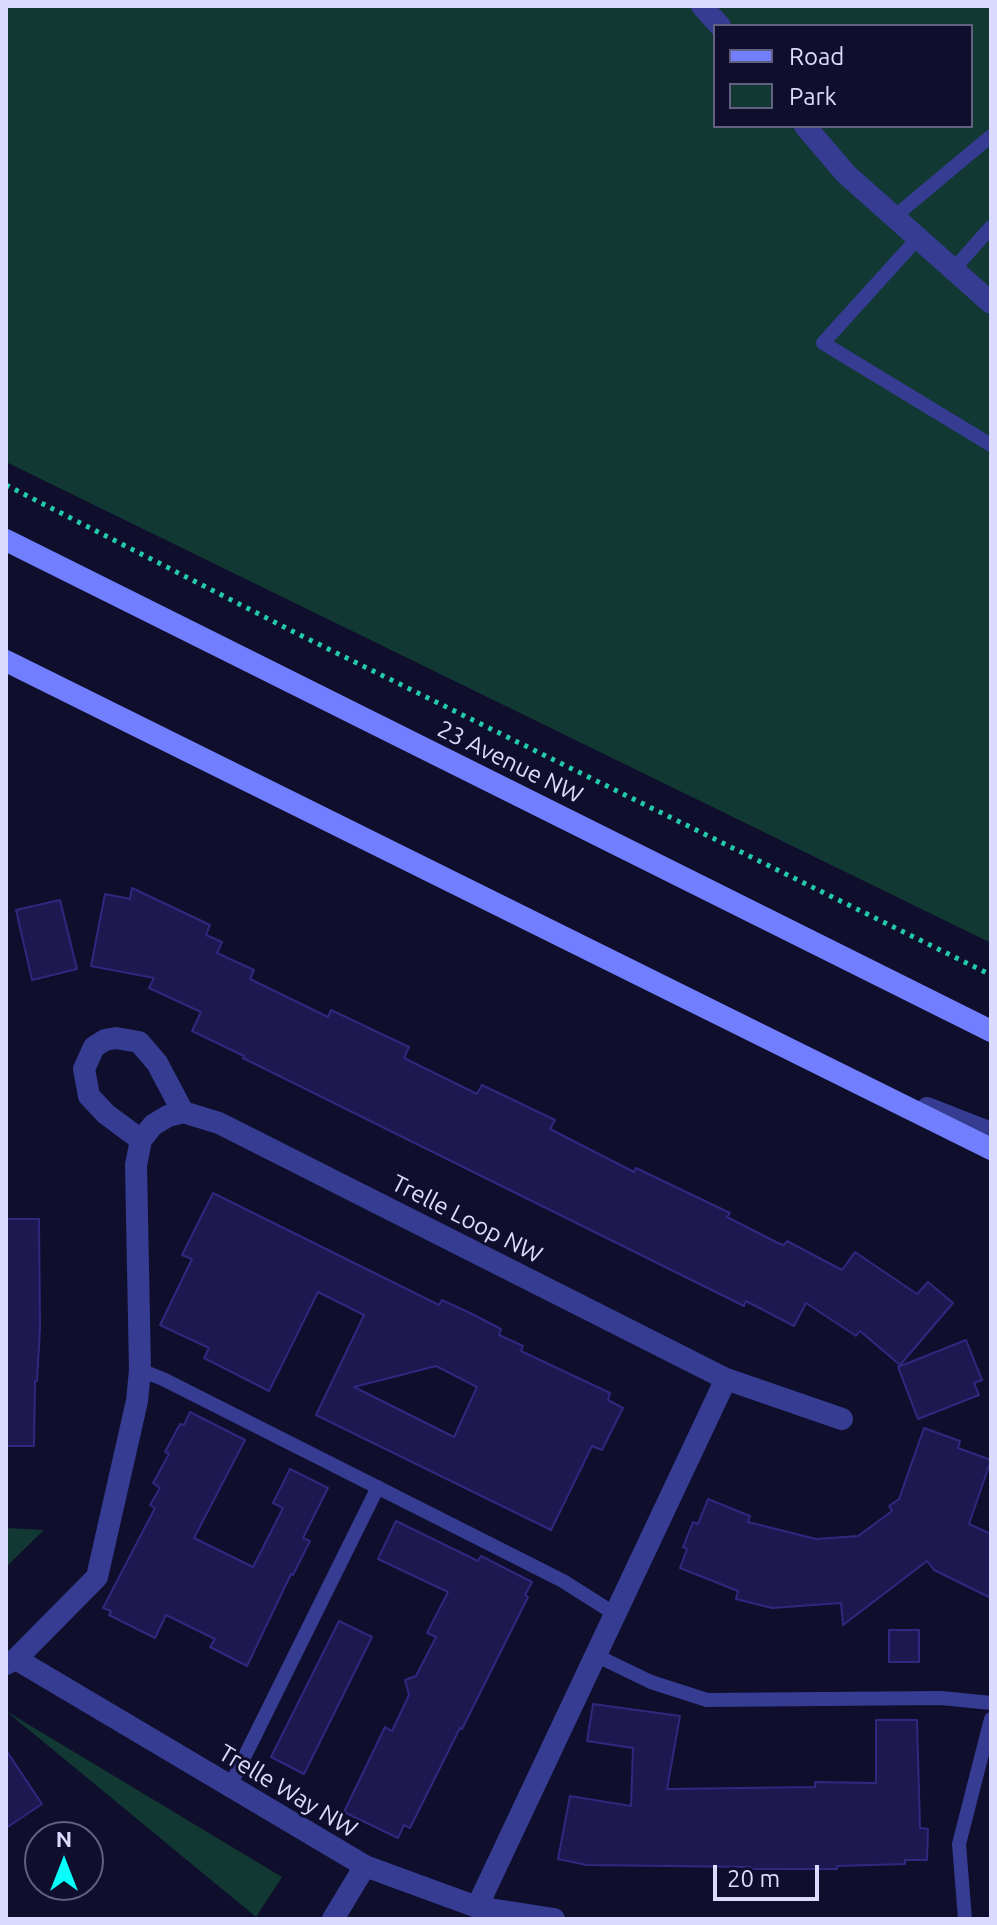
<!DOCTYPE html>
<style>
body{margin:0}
#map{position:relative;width:997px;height:1925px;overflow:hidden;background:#100e2d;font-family:Ubuntu,sans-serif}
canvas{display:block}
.frame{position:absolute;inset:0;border:8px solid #dadbff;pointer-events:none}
.legend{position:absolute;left:713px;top:24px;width:260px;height:104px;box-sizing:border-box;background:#100e2d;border:2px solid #616081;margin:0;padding:10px 14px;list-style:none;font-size:24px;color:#dadbff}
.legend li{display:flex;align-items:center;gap:16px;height:40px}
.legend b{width:40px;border:2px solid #616081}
.north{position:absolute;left:24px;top:1821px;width:80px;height:80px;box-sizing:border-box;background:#100e2d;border:2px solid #616081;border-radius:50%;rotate:0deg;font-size:22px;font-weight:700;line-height:32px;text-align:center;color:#dadbff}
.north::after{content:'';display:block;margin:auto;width:28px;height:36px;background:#06fffa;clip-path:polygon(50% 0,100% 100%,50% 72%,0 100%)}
.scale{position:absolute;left:713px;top:1865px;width:106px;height:36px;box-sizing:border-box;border:4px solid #dadbff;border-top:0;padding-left:10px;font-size:24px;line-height:28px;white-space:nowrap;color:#dadbff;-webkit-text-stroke:6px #100e2d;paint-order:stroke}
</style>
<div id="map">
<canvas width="997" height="1925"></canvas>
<div class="frame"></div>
<ul class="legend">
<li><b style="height:10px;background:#717fff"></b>Road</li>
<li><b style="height:22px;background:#113832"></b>Park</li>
</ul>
<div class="north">N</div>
<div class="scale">20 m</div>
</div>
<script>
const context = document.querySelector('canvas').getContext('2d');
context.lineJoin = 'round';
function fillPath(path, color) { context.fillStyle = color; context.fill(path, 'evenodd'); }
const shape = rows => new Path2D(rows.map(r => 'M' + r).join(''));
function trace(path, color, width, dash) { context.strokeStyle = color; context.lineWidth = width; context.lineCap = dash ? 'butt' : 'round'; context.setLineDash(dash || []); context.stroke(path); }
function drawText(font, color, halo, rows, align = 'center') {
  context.font = font + ' Ubuntu,sans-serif'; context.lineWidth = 6; context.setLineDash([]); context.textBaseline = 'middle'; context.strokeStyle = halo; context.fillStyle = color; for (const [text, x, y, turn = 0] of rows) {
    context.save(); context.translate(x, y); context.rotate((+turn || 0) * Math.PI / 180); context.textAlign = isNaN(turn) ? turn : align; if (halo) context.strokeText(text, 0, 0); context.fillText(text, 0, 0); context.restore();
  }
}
fillPath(shape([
 [6,6,991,6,991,943,6,462],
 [715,26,971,26,971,126,715,126],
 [6,1528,44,1530,6,1567],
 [6,1711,282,1877,256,1917]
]), '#113832');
const building = shape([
 [132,888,210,925,206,935,222,942,217,953,254,970,250,979,328,1017,331,1010,409,1047,404,1058,477,1094,482,1085,555,1120,550,1129,634,1172,636,1168,730,1213,727,1217,778,1243,784,1245,787,1241,842,1270,855,1252,917,1294,928,1282,953,1303,900,1365,860,1331,856,1336,806,1303,794,1326,746,1301,744,1306,243,1058,244,1056,192,1031,201,1012,149,988,154,978,91,966,105,894,130,899,132,888],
 [60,900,77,969,32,980,16,910,60,900],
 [213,1193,439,1305,442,1300,470,1313,501,1329,499,1335,523,1346,521,1351,610,1393,608,1400,623,1408,602,1450,592,1446,551,1530,316,1415,364,1315,318,1292,269,1391,204,1358,209,1348,160,1325,192,1259,182,1255,213,1193],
 [436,1366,477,1387,454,1437,354,1387,436,1366],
 [6,1219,39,1219,40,1328,37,1381,35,1381,34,1446,6,1446,6,1219],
 [966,1340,982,1380,974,1383,979,1395,918,1419,898,1367,966,1340],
 [190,1412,245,1440,194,1538,253,1567,283,1508,273,1503,290,1469,328,1488,303,1538,310,1541,293,1575,291,1574,247,1666,210,1647,215,1639,166,1615,155,1638,109,1615,111,1611,103,1608,155,1508,150,1505,160,1488,153,1483,169,1454,165,1452,180,1424,184,1425,190,1412],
 [924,1428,960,1441,958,1448,991,1460,969,1524,991,1534,991,1598,934,1570,927,1561,843,1625,841,1603,772,1608,736,1599,738,1591,680,1568,687,1549,683,1547,693,1522,698,1524,708,1499,750,1516,748,1522,816,1539,858,1536,892,1511,889,1506,899,1499,924,1428],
 [396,1521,478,1561,481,1556,532,1582,525,1595,528,1597,462,1729,460,1728,410,1828,404,1825,398,1838,344,1812,385,1727,392,1731,409,1695,405,1680,416,1676,436,1637,427,1633,448,1592,378,1559,396,1521],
 [339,1621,372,1637,304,1774,271,1757,339,1621],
 [889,1630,919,1630,919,1662,889,1662,889,1630],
 [593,1704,680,1716,667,1789,815,1787,815,1782,876,1783,876,1720,917,1720,920,1828,928,1829,927,1860,905,1860,905,1864,837,1866,837,1869,750,1869,750,1867,587,1865,558,1859,570,1796,631,1806,633,1748,587,1741,593,1704],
 [6,1750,42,1804,6,1828,6,1750]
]);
fillPath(building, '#1d1850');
trace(building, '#2f287f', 2);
trace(shape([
 [6,485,298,634,991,975]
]), '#23cbac', 5, [4, 6]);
trace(shape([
 [894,217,991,136],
 [918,238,823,343,991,445],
 [953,270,991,227],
 [140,1370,163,1379,563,1581,615,1614],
 [595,1655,651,1682,707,1700,941,1698,991,1703],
 [230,1786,378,1487],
 [965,1919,959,1844,991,1719]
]), '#353c91', 14);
trace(shape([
 [141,1140,106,1114,89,1096,84,1069,94,1047,105,1040,116,1038,139,1042,157,1063,183,1112],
 [726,1379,842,1419],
 [16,1659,365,1866,477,1907,554,1919],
 [6,1664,16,1659,97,1577,137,1401,140,1370,136,1165,141,1140,153,1125,168,1116,183,1112,219,1123,726,1379,477,1907],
 [333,1919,365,1866]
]), '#353c91', 22);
trace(shape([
 [702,6,720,26],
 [805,126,846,174,991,303],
 [927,1108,991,1133]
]), '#353c91', 22);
trace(shape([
 [6,540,991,1031],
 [6,661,991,1149]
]), '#717fff', 22);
drawText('24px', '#dadbff', '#100e2d', [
 ["23 Avenue NW",510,762,26],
 ["Trelle Loop NW",467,1219,27],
 ["Trelle Way NW",288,1791,31]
]);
</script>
